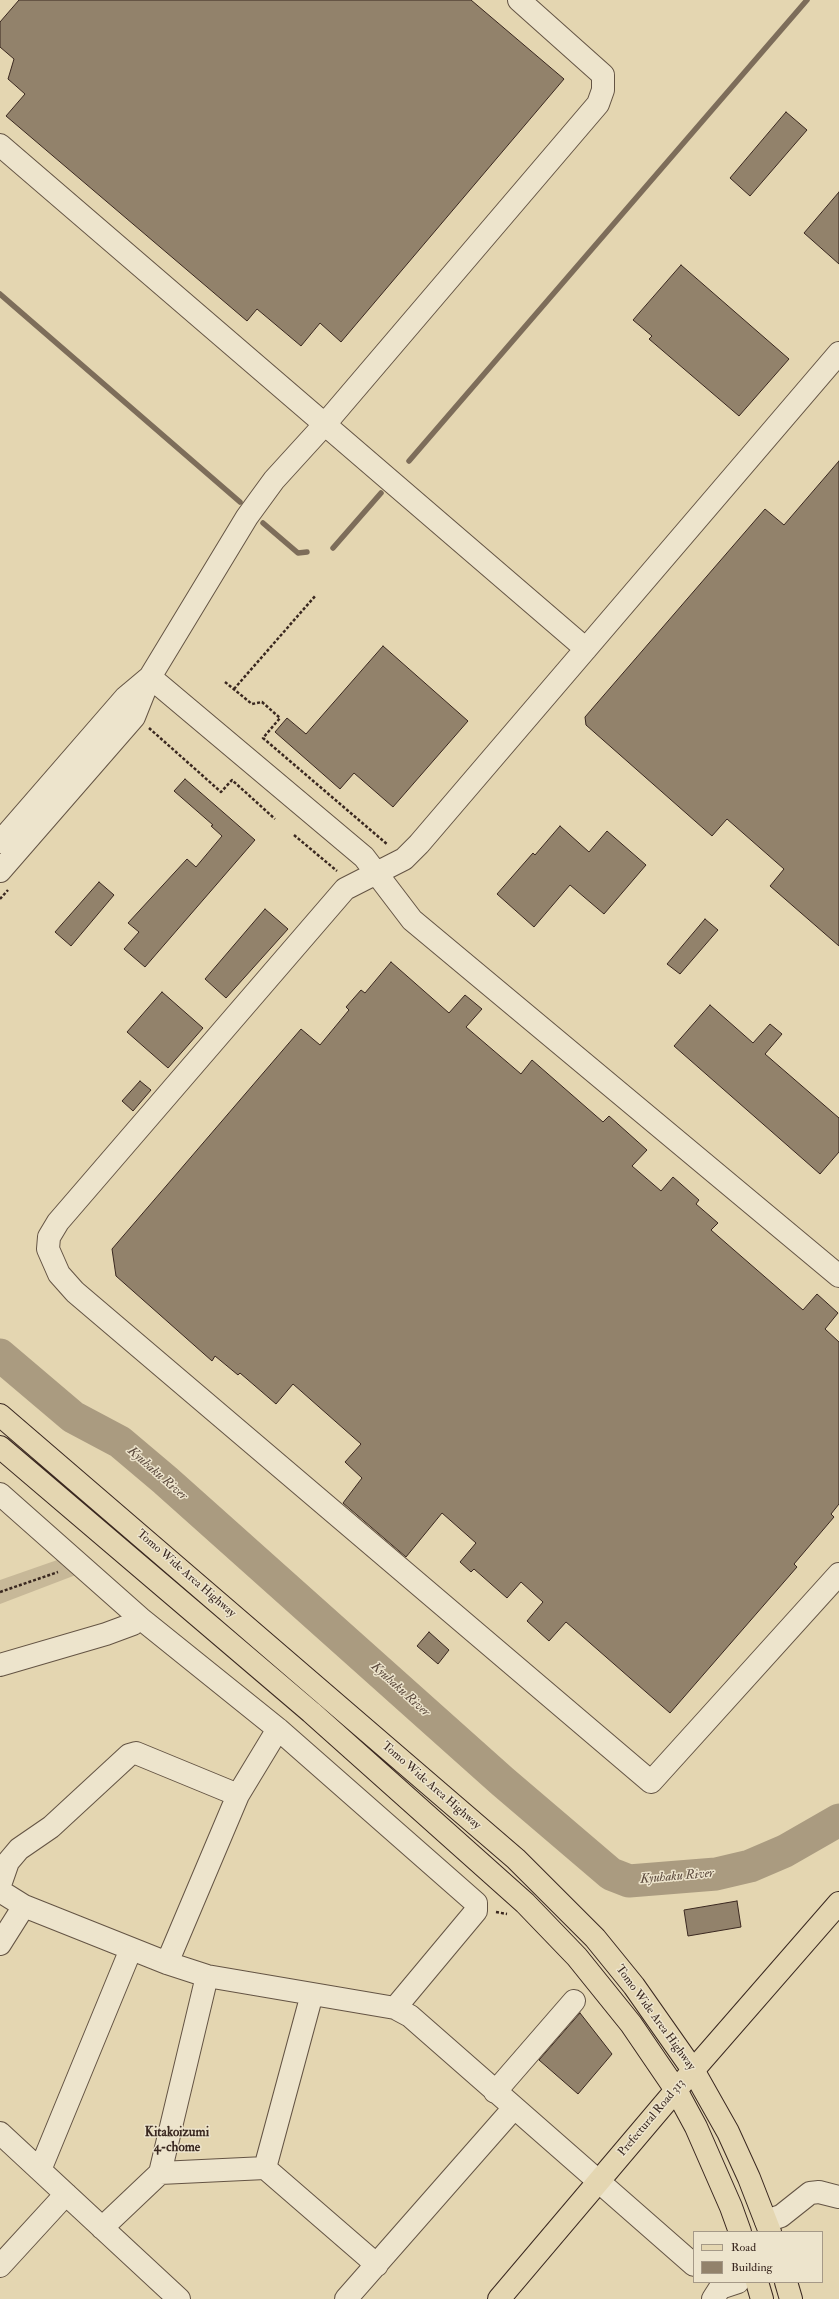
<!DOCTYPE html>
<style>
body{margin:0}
#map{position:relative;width:839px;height:2299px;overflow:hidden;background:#e4d6b1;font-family:"IM FELL Double Pica",serif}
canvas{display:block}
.legend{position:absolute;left:693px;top:2231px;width:130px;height:52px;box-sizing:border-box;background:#ede4cc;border:1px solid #a59987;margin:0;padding:5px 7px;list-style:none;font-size:12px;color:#3a2820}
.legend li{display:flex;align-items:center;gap:8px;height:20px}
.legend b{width:20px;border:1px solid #a59987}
</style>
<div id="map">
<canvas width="839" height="2299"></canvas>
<ul class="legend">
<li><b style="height:5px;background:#e4d6b1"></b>Road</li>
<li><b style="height:11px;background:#92826b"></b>Building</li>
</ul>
</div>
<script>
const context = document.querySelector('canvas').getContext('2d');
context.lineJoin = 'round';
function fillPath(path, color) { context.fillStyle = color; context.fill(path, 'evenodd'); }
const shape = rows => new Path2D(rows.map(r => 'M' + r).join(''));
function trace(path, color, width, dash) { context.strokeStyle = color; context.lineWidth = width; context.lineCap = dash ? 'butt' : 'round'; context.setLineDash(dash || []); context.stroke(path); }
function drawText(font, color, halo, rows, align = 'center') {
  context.font = font + ' "IM FELL Double Pica",serif'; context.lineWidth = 3; context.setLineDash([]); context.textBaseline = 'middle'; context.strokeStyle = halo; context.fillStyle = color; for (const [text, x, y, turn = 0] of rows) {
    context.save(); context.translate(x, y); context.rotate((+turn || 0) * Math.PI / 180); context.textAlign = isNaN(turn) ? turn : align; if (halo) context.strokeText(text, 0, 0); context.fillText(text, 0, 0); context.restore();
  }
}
fillPath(shape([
 [63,1558,81,1573,0,1604,0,1580]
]), '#c7b898');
trace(shape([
 [0,294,240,502],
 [409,461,807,0],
 [263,523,298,553,307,552],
 [333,548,381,493]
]), '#7d6d5a', 5.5);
trace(shape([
 [0,1355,73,1417,120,1442,165,1480,502,1781,611,1874,629,1881,716,1874,750,1866,785,1851,839,1820]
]), '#aa9b80', 33);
const building = shape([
 [19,0,471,0,564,79,341,342,320,323,301,346,257,309,247,321,6,116,25,94,8,79,14,59,0,47,0,22,19,0],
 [786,112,807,130,750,196,730,178,786,112],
 [839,192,839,264,804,233,839,192],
 [681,265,789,359,739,416,649,339,652,336,633,320,681,265],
 [839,461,839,946,770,886,784,869,727,819,712,836,586,725,585,717,765,509,784,525,839,461],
 [383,646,468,721,393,807,354,773,340,789,275,732,287,718,306,734,383,646],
 [185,779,255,840,145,967,124,949,139,932,128,923,187,859,196,867,222,836,211,826,213,825,174,791,185,779],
 [560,826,589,852,607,831,646,865,604,914,570,885,534,927,497,894,533,853,535,855,560,826],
 [99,882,114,895,71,946,55,932,99,882],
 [265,909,288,929,226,998,205,979,265,909],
 [705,919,718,930,680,974,667,964,705,919],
 [391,962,449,1013,465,995,482,1009,466,1027,521,1074,532,1060,603,1122,609,1116,647,1150,632,1166,661,1191,673,1177,699,1200,696,1204,718,1223,711,1230,803,1310,817,1294,838,1313,825,1329,839,1342,839,1504,831,1514,834,1517,794,1564,797,1567,670,1713,566,1622,549,1641,527,1621,543,1602,521,1582,507,1598,474,1569,471,1572,460,1562,476,1543,442,1513,406,1557,343,1503,362,1478,345,1462,361,1444,293,1384,276,1404,240,1373,238,1375,215,1356,212,1361,116,1276,112,1249,301,1029,320,1045,349,1010,346,1007,361,990,365,993,391,962],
 [162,992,203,1028,168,1068,127,1032,162,992],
 [710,1005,753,1043,770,1024,782,1034,765,1054,839,1118,839,1152,820,1174,674,1046,710,1005],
 [140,1081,151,1090,133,1111,122,1101,140,1081],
 [429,1632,449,1650,438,1664,417,1646,429,1632],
 [737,1901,741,1927,688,1936,684,1910,737,1901],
 [580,2013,612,2054,578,2094,539,2060,580,2013]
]);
fillPath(building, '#92826b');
trace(building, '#3a2820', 1);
const minor = shape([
 [519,0,603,75,603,90,598,104,325,424,274,480,247,517,150,677,364,857,412,920,839,1276],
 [0,145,586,649],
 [839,353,419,844,404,859,345,889,58,1222,49,1237,48,1249,59,1274,75,1292,651,1782,839,1574],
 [0,842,125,698,150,677,134,717,0,871],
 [0,1494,140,1618,278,1729,476,1903,476,1911,395,2008],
 [0,1665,106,1634,133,1624,140,1618],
 [0,1885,8,1862,19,1849,51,1827,129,1755,136,1753,238,1795],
 [0,1891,24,1906,167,1963,207,1976,395,2008,410,2016,694,2265],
 [0,1944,24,1906],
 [167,1963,238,1795,278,1729],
 [312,1994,265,2168,377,2265],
 [495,2092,574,2001],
 [0,2133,179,2299],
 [40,2170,131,1949],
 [160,2173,207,1976],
 [766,2221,781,2216,810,2193,819,2192,839,2197],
 [102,2228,160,2173,265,2168],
 [0,2266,66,2194],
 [346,2299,513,2109],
 [713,2299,720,2288,738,2282]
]);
const major = shape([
 [499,2299,676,2090,839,1903]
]);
const highway = shape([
 [0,1415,516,1859,595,1938,634,1986,693,2070,728,2132,749,2178,770,2232],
 [0,1447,311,1712,525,1903,577,1957,631,2024,676,2090,696,2127,731,2207,740,2232],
 [757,2282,762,2299],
 [786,2282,791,2299]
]);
trace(minor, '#645444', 24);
trace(major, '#3a2820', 24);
trace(highway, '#3a2820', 24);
trace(shape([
 [225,682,252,704,262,702,280,718,263,738,388,845],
 [234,689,316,595],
 [149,728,221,792,232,780,275,819],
 [294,835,337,871],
 [0,899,8,890],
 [0,1592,58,1572],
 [496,1912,507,1914]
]), '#3a2820', 2.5, [3, 2]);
trace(minor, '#ede4cc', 22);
trace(major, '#e4d6b1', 22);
trace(highway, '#e4d6b1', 22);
drawText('12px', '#3a2820', '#ede4cc', [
 ["Tomo Wide Area Highway",186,1574,41],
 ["Tomo Wide Area Highway",431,1786,41],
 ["Tomo Wide Area Highway",655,2018,54],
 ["Prefectural Road 313",652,2118,-50]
]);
drawText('italic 13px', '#5c4a3d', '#ede4cc', [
 ["Kyuhaku River",157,1474,41],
 ["Kyuhaku River",400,1690,42],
 ["Kyuhaku River",677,1877,-5]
]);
drawText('bold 13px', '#3a2820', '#ede4cc', [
 ["Kitakoizumi",177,2133],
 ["4-chome",177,2148]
]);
</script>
